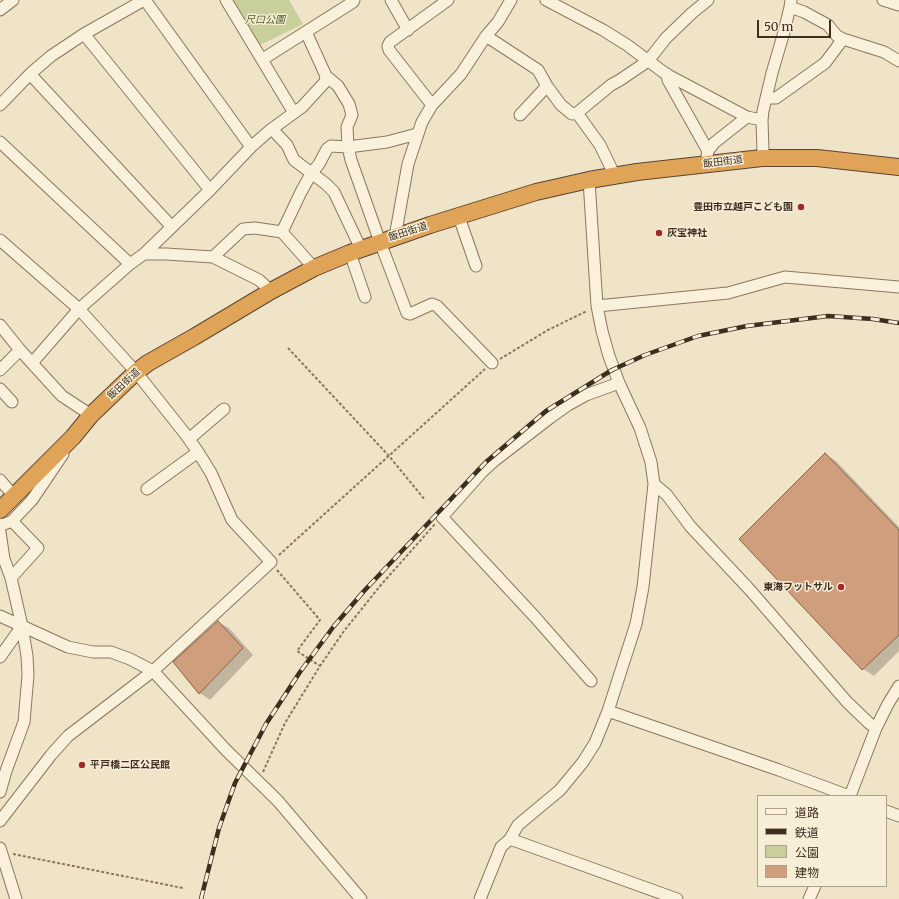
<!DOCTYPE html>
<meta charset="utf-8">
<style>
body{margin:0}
#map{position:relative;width:899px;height:899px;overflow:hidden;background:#f0e4c8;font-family:Merriweather,"Noto Sans JP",serif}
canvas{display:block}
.legend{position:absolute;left:757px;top:795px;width:130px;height:92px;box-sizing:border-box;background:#f7eed8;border:1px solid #ada18e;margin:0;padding:5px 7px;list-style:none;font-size:12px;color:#3d2e20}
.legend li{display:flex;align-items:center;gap:8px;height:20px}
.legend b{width:20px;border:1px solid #ada18e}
.scale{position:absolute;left:757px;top:20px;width:74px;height:18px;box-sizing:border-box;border:2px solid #3d2e20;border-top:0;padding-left:5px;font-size:12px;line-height:14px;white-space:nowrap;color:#3d2e20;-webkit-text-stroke:3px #f7eed8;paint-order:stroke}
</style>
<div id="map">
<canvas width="899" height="899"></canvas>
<ul class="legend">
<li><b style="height:5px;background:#faf1dc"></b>道路</li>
<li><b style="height:5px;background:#3d2e20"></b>鉄道</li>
<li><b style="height:11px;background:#c9cf9b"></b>公園</li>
<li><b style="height:11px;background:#cf9f7d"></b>建物</li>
</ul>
<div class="scale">50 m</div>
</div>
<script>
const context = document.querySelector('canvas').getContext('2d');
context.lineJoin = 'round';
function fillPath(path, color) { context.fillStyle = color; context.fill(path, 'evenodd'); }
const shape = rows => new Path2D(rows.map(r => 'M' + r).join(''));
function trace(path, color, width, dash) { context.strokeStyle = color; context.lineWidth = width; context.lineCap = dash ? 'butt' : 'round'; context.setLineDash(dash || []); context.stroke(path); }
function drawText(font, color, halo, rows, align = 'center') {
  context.font = font + ' Merriweather,"Noto Sans JP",serif'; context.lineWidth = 3; context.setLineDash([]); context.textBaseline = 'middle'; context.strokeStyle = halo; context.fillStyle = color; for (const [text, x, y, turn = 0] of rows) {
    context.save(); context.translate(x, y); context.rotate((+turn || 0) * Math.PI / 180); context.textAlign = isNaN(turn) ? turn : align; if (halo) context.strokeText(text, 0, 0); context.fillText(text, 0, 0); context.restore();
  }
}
fillPath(shape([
 [229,0,289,0,303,24,256,47]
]), '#c9cf9b');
fillPath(shape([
 [825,454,836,461,899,527,899,651,874,676,863,669,740,539],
 [218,622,229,628,253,655,210,700,200,693,175,662]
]), '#0003');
const building = shape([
 [825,453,899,530,899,635,862,670,739,539,825,453],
 [218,621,243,648,199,694,173,662,218,621]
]);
fillPath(building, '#cf9f7d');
trace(building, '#8d5f41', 1);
const minor = shape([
 [145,0,251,147],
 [226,0,294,113],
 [391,0,408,30],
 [546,0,603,30,627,45,666,74,747,117,762,120],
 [883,0,899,5],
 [790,7,804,12,828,25,837,36,843,39,884,52,899,61],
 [0,10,13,0],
 [84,34,210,190],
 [486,36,538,70,547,86,561,105,572,114,577,113,611,85,620,80,648,61,666,38,692,13,708,0],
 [263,59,353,2,354,0],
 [30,74,172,227],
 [667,74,668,80,708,151],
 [326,76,338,86,349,104,352,115,347,127,348,147,387,142,417,134],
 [766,98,776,98,825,63,843,39],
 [0,105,30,74,51,56,84,34,144,0],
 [432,105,389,50,388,46,390,42,448,0],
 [577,113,600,145,615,176],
 [520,115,547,86],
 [272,129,287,145,294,160,326,184,334,192,361,249],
 [0,142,130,264],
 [707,156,708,151,714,143,747,117],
 [762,158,763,151,762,120,763,111,772,73,784,32,790,7,791,0],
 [459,217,476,266],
 [282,232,314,268],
 [395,237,408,164,422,122,432,105,461,74,486,36,498,22,511,0],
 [0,240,79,309,136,372,186,435,198,452,211,473,232,520,271,562,153,671,68,736,51,755,0,821],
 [350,253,365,297],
 [144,254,166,254,213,257,243,229,255,228,282,232,301,192,311,174,319,164,327,149,331,146,348,147,351,160,380,242,407,313,410,314,432,304,437,306,492,363],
 [213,257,259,280,271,291],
 [597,306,728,293,785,277,899,287],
 [0,325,20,350,0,370],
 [20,350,62,396,91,415],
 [32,363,79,309,130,264,144,254,210,190,251,147,269,131,302,107,325,82,326,76,306,32],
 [0,389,12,402],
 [189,439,224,409],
 [0,480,14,496],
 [654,484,667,495,690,526,750,590,847,702,870,724,876,728],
 [147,489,198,452],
 [0,524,2,525,12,521,32,500,63,454],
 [0,532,4,559,11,578,22,626,27,656,28,675,24,722,6,771,0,792],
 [11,578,38,548,12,521],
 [0,616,68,647,93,652,111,652,130,659,153,671,226,750,278,801,361,899],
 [0,657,22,626],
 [591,681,535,617,442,517,482,472,494,461,551,417,568,405,586,395,619,383],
 [608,711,779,770,849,796],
 [850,796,876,728,888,704,899,686],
 [886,811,899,816],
 [510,839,677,899],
 [0,848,16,899],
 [480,899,501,847,510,839,518,825,560,790,583,762,595,743,608,711,636,624,643,587,654,484,651,462,640,428,619,383,609,356,602,331,597,306,589,180],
 [809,899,815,886]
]);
const highway = shape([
 [0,510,73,437,91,415,136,372,148,363,194,337,271,291,314,268,350,253,430,225,536,192,589,180,637,172,762,158,817,158,899,167]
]);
trace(minor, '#8d765c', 13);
trace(highway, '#5b4430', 18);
trace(shape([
 [288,348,389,456,425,500],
 [500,359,548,330,587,311],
 [279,555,485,369],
 [277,570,320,620,297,651,320,666],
 [263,772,285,723,320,666,344,631,380,586,435,524],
 [13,854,183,888]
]), '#8d765c', 2, [3, 2]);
trace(minor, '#faf1dc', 11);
trace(highway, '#e0a458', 16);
const rail = shape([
 [201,899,219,828,235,783,266,724,300,672,334,626,364,591,486,462,546,411,612,370,645,355,698,336,747,326,828,316,873,319,899,323]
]);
trace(rail, '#3d2e20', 4.5);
trace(rail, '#f7eed8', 3, [9]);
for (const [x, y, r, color] of [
 [801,207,4,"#9e2a2b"],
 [659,233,4,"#9e2a2b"],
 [841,587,4,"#9e2a2b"],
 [82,765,4,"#9e2a2b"]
]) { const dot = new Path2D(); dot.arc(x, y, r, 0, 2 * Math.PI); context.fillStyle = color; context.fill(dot); trace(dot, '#f7eed8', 1.5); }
drawText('italic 10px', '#4d5a26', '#f7eed8', [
 ["尺口公園",265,20]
]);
drawText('10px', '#3d2e20', '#f7eed8', [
 ["飯田街道",723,162,-7],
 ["飯田街道",408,232,-18],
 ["飯田街道",124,384,-43]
]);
drawText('bold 10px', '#3d2e20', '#f7eed8', [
 ["豊田市立越戸こども園",793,207],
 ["灰宝神社",667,233,"left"],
 ["東海フットサル",833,587],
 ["平戸橋二区公民館",90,765,"left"]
], 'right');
</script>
